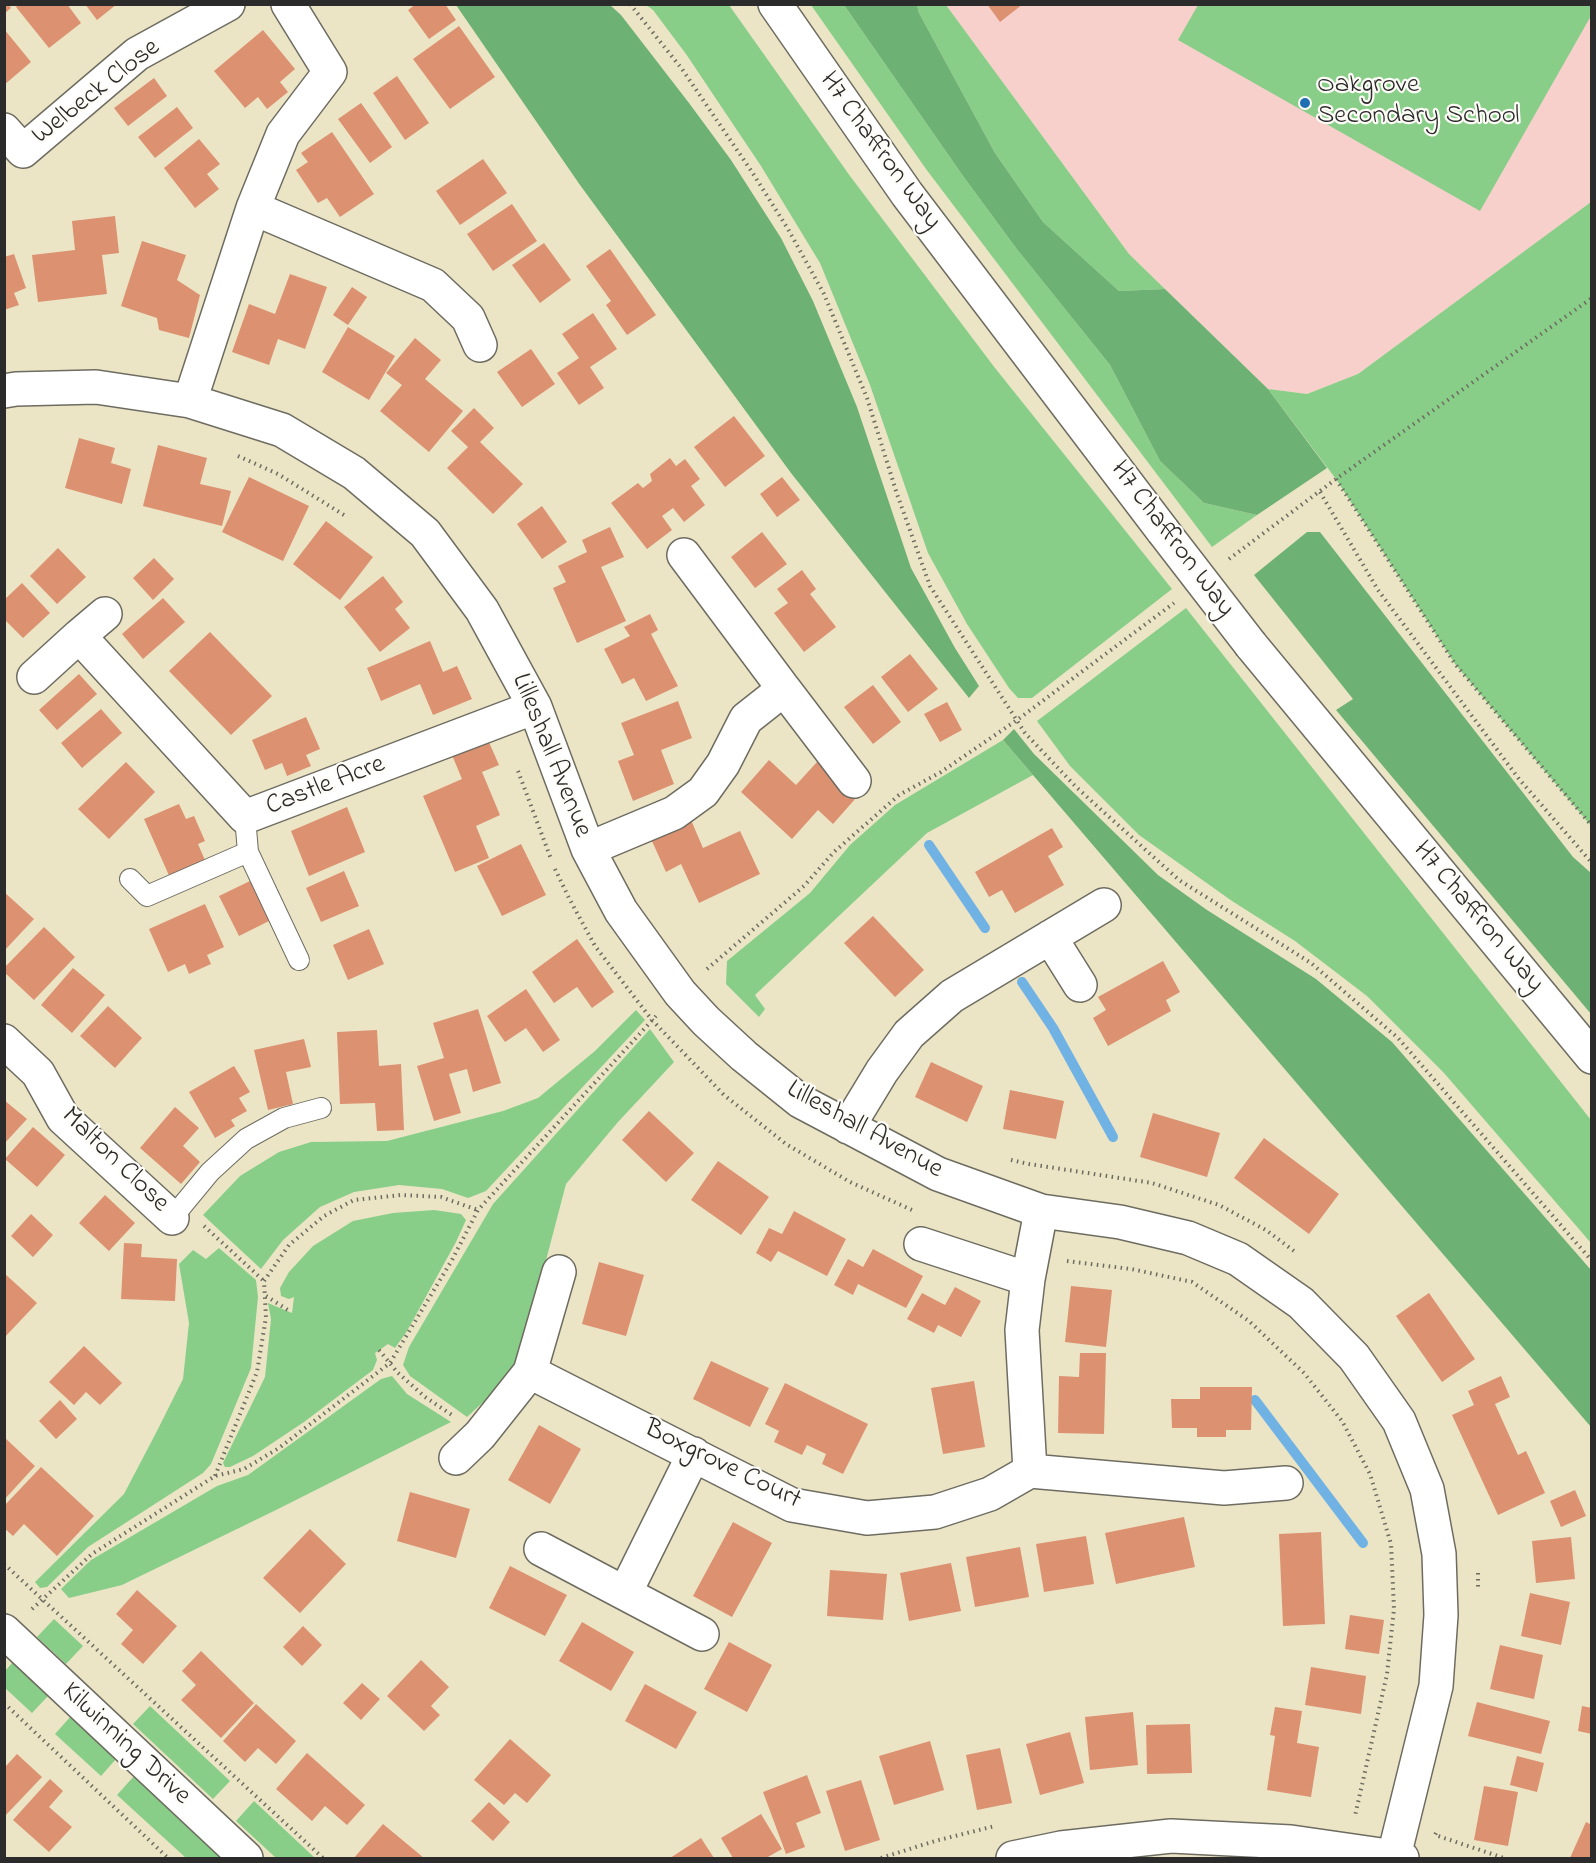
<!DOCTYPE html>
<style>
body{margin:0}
#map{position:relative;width:1596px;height:1863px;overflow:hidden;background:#ebe5c6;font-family:"Indie Flower",sans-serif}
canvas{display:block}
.frame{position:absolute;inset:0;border:6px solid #2b2b2b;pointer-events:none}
</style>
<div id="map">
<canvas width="1596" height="1863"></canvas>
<div class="frame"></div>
</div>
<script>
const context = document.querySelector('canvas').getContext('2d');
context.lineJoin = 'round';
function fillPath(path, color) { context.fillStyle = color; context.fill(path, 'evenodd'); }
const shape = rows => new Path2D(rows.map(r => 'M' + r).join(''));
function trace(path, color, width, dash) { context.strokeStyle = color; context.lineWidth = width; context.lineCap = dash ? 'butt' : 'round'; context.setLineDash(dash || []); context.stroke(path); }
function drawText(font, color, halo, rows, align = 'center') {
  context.font = font + ' "Indie Flower",sans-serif'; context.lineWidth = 4.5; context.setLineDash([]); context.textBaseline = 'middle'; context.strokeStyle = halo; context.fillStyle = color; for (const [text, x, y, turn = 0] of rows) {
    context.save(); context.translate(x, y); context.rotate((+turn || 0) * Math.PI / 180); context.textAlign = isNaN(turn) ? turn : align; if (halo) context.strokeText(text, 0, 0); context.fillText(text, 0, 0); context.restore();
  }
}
fillPath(shape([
 [946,5,1591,5,1591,202,1358,374,1307,394,1268,389,1129,254]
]), '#f7d0cb');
fillPath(shape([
 [646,5,729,5,850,176,995,368,1172,589,1032,698,1018,698,1009,688,967,624,928,553,870,385,820,263,761,166,686,54,653,10],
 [811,5,844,5,963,176,1016,248,1110,365,1160,461,1204,503,1257,515,1212,547,926,169],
 [917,5,946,5,1129,254,1165,289,1119,291,1043,222,995,153,919,13],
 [1198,5,1591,4,1592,14,1480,211,1178,40],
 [1591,202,1591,826,1455,664,1336,479,1268,389,1307,394,1358,374],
 [1186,608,1591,1120,1591,1243,1444,1073,1367,996,1295,941,1232,901,1139,835,1070,766,1037,721],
 [1003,740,1033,775,927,833,755,995,765,1009,759,1017,726,984,727,961,810,893,850,845,895,805],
 [636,1010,645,1020,486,1191,468,1198,442,1189,399,1185,354,1192,320,1207,283,1240,261,1269,203,1215,240,1176,279,1152,311,1142,387,1141,503,1111,538,1098,595,1051],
 [650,1029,674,1062,618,1122,566,1184,517,1371,467,1417,410,1376,403,1365,409,1347,493,1204],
 [434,1210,461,1214,466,1220,456,1242,407,1331,395,1348,388,1344,375,1353,377,1360,373,1370,304,1422,253,1456,230,1467,225,1467,223,1463,265,1377,271,1319,268,1303,292,1313,294,1297,289,1299,281,1296,280,1288,289,1272,313,1246,353,1221,393,1213],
 [219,1248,256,1280,258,1297,251,1368,211,1464,203,1473,88,1547,47,1587,40,1588,35,1582,124,1494,158,1429,183,1379,189,1323,179,1264,193,1250,206,1259],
 [392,1376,407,1394,451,1422,276,1510,122,1585,69,1598,61,1589,91,1560,217,1486,248,1475,381,1379],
 [54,1619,83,1646,66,1664,37,1637],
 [13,1662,48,1696,32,1713,5,1688,5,1671],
 [150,1706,230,1781,213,1799,133,1724],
 [71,1716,117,1758,101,1776,55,1734],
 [135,1775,223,1858,186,1858,117,1795],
 [254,1801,315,1858,276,1858,236,1821]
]), '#88ce88');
fillPath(shape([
 [456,5,610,5,621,15,689,103,731,160,781,238,813,301,857,407,911,568,955,648,979,686,969,698,791,473,580,185],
 [844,5,917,5,919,13,995,153,1043,222,1119,291,1165,289,1268,389,1327,468,1257,515,1204,503,1160,461,1110,365,1016,248,963,176],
 [1307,532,1320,532,1573,857,1591,873,1591,1014,1336,710,1353,699,1254,575],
 [1014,729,1034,754,1158,875,1207,910,1316,979,1392,1042,1591,1270,1591,1427,1003,740]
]), '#6eb174');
trace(shape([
 [929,845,985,928],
 [1022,982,1053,1028,1113,1137],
 [1255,1400,1363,1543]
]), '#71b2e5', 10);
fillPath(shape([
 [4,4,8,4,11,8,4,14],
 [19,4,67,4,81,23,49,48,16,7],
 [85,4,117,4,97,20],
 [416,4,445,4,456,20,429,39,408,10],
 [987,4,1023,4,1000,22],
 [459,26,495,77,450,109,413,59],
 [4,29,31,62,4,85],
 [263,30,295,69,280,82,288,92,267,109,258,97,245,108,214,71],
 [397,76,429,123,405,140,373,93],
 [154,78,167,96,128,126,114,108],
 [361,103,392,147,370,163,338,119],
 [177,107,193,128,155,158,138,137],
 [332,132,374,194,340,217,327,198,318,203,296,170,308,162,301,153],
 [199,139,220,164,207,174,219,189,195,208,164,168],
 [483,159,507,193,460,225,436,191],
 [512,204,537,241,493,271,467,234],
 [115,216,119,253,102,255,107,294,38,302,32,255,75,250,72,221],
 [142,241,186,255,177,280,200,295,189,338,159,330,157,318,121,306],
 [544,243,571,280,540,303,512,265],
 [610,249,656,315,627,335,606,305,611,301,586,266],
 [14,254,26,288,14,293,19,305,4,310,4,257],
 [290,274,327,287,305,349,278,339,269,365,232,352,249,304,275,314],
 [352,287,367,297,348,325,333,315],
 [593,313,617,349,590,367,604,388,579,405,557,373,579,358,562,334],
 [348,327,395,356,369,400,322,372],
 [415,338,441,360,425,379,463,411,429,452,380,411,402,385,386,373],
 [531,349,555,384,522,407,497,372],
 [474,408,494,428,480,442,523,484,493,514,447,468,468,447,451,431],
 [734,416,765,456,725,487,694,447],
 [79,438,115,448,111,463,131,469,122,504,65,488],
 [158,445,207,458,200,484,231,491,222,526,143,506],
 [670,458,676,466,685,459,700,479,691,486,705,505,684,522,673,508,662,516,672,530,647,549,611,503,638,483,643,488,652,481,650,474],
 [249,477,309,506,283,561,222,532],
 [782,477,800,500,777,517,760,494],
 [542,506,567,542,542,559,517,524],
 [326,521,373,557,340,600,293,564],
 [610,527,624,557,601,567,626,621,577,643,553,588,566,582,558,566,587,552,582,540],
 [762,532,787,564,755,588,731,557],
 [58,548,86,577,57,604,30,576],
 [154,558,174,579,153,600,133,578],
 [802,570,816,589,810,594,836,627,804,652,774,613,788,603,777,589],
 [383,576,403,602,395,609,410,628,380,652,344,607],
 [22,583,50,613,23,638,4,619,4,600],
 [163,598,185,622,143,659,122,634],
 [650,614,658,630,651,634,678,686,646,701,634,678,622,684,604,649,630,636,624,627],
 [210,632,272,696,231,735,169,671],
 [430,641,443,672,457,666,472,699,433,715,420,684,381,701,367,668],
 [910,654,938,689,908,712,881,677],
 [79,674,97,694,57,730,39,710],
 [873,685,901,722,873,744,844,707],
 [678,701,692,738,661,750,674,784,633,801,618,761,634,755,621,723],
 [947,702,962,730,940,742,924,714],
 [101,709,122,733,82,768,61,743],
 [306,717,320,749,306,755,311,766,287,776,282,763,265,770,252,740],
 [488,740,499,765,482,772,500,815,476,826,489,858,455,872,423,796,462,779,452,755],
 [769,760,796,785,817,762,856,798,833,824,818,810,792,839,741,792],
 [126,762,155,792,109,839,78,809],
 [179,804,186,819,194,816,205,841,198,844,207,865,171,880,144,819],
 [347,807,365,852,309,876,291,831],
 [691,820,703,848,740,831,760,874,699,903,681,864,666,872,651,839],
 [1052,828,1063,847,1048,856,1064,885,1015,913,1002,890,989,897,975,872],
 [521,844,546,895,502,916,477,866],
 [344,871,359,906,321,922,306,888],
 [250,881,269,921,239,936,219,896],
 [4,892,34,919,4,951],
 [205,904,224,947,207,955,211,964,189,974,185,964,168,972,149,929],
 [873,916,924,970,895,997,844,943],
 [44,927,75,957,34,1000,4,972,4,968],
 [369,929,384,964,348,980,333,945],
 [577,939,614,992,592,1008,577,987,554,1003,532,972],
 [1163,961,1180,992,1166,1000,1171,1011,1108,1046,1093,1018,1106,1010,1098,997],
 [73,968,105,995,72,1033,41,1005],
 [526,989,560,1040,543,1052,526,1028,505,1042,487,1016],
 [108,1006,142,1038,115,1068,80,1036],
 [478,1009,501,1083,473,1092,467,1069,449,1074,461,1113,434,1121,417,1066,444,1058,433,1023],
 [377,1030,379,1066,401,1064,404,1130,377,1131,375,1103,340,1104,337,1032],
 [304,1039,311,1067,286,1072,293,1104,268,1110,254,1050],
 [931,1062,983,1086,967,1122,915,1097],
 [234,1066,250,1092,239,1098,247,1111,231,1120,235,1126,215,1138,189,1092],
 [1010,1090,1064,1101,1056,1139,1003,1129],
 [4,1100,27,1119,4,1144],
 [175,1107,199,1128,183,1146,200,1162,181,1184,140,1148],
 [649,1111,694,1153,666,1182,622,1140],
 [1153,1113,1220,1133,1207,1177,1140,1157],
 [33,1127,65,1155,37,1187,5,1159],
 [1264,1138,1339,1194,1309,1234,1234,1178],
 [718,1161,769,1197,741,1235,691,1200],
 [105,1195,135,1223,109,1251,79,1223],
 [794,1211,846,1239,827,1276,778,1251,771,1262,756,1253,769,1228,782,1234],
 [31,1214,53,1235,33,1257,11,1236],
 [124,1243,142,1244,141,1257,177,1259,175,1301,121,1299],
 [873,1249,923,1276,906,1308,858,1284,853,1295,834,1285,848,1259,863,1267],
 [599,1262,644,1275,626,1336,582,1324],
 [4,1273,37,1303,4,1338],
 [1071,1286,1112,1290,1106,1347,1065,1342],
 [955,1287,981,1301,961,1337,938,1325,934,1333,907,1319,922,1293,945,1305],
 [1429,1293,1475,1359,1442,1382,1396,1316],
 [84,1346,122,1383,100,1405,86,1392,74,1405,49,1382],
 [1080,1353,1106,1353,1104,1434,1058,1433,1059,1376,1079,1377],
 [711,1361,769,1388,750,1427,693,1399],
 [1501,1376,1510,1397,1495,1404,1518,1455,1526,1451,1545,1493,1498,1515,1452,1415,1474,1405,1468,1391],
 [974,1381,985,1447,943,1454,931,1388],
 [785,1383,868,1424,843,1474,822,1464,826,1454,807,1445,802,1455,774,1442,779,1431,765,1424],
 [1200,1387,1252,1387,1251,1430,1226,1430,1226,1437,1197,1437,1197,1428,1172,1428,1171,1399,1200,1399],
 [60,1400,77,1419,56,1439,39,1421],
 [539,1425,581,1449,550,1504,508,1480],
 [4,1437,35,1466,4,1500],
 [41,1467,94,1516,57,1556,24,1524,13,1536,4,1528,4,1506],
 [1575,1490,1586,1516,1561,1527,1550,1501],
 [410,1492,470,1509,456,1558,397,1541],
 [1184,1517,1195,1567,1116,1584,1105,1533],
 [733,1522,772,1543,732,1617,693,1596],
 [310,1529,346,1564,300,1613,263,1578],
 [1321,1532,1325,1624,1283,1626,1279,1534],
 [1086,1536,1094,1584,1044,1592,1036,1544],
 [1571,1537,1575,1579,1536,1583,1532,1541],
 [1020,1547,1029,1597,975,1607,966,1557],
 [951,1563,961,1611,909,1621,900,1573],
 [510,1566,567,1595,545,1636,489,1608],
 [830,1570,887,1574,883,1620,827,1616],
 [137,1590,177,1626,143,1664,121,1644,133,1630,116,1614],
 [1530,1593,1570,1602,1561,1645,1521,1636],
 [1350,1615,1384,1620,1379,1654,1345,1649],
 [582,1622,634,1652,611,1691,559,1661],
 [303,1626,322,1645,302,1666,283,1647],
 [729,1642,772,1665,747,1712,704,1689],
 [1500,1645,1543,1655,1534,1699,1490,1689],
 [201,1651,254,1703,221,1738,181,1700,196,1685,182,1671],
 [421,1660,449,1687,431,1706,440,1715,424,1731,387,1696],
 [1311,1667,1366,1676,1361,1714,1305,1705],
 [362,1683,380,1699,361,1720,343,1703],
 [645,1684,697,1712,676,1749,625,1721],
 [1477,1702,1550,1721,1541,1754,1468,1736],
 [256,1704,296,1741,276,1764,258,1748,245,1762,223,1741],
 [1582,1706,1592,1708,1592,1734,1578,1731],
 [1275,1707,1302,1711,1297,1743,1319,1747,1311,1797,1267,1790,1275,1736,1270,1735],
 [1133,1712,1138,1765,1090,1770,1085,1717],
 [1190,1724,1192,1773,1147,1774,1146,1725],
 [1070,1732,1084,1783,1040,1795,1026,1744],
 [510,1739,551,1775,527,1803,515,1793,504,1805,474,1780],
 [930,1741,944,1790,894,1805,879,1756],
 [1000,1748,1012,1803,977,1810,966,1755],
 [307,1753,365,1805,347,1825,325,1806,312,1821,276,1789],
 [17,1754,42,1777,4,1817,4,1764,6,1766],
 [1517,1756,1544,1763,1537,1792,1510,1785],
 [807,1775,821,1813,796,1823,805,1847,786,1854,763,1792],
 [50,1779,63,1791,49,1807,72,1827,49,1852,13,1820],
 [861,1780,880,1840,845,1851,826,1791],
 [1484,1786,1518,1792,1508,1846,1474,1840],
 [489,1802,510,1822,493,1841,471,1821],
 [761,1814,782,1849,766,1858,733,1858,721,1838],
 [1586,1822,1592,1825,1592,1858,1570,1858],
 [383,1824,424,1858,354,1858],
 [701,1838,714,1858,670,1858]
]), '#dc9171');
const service = shape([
 [245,817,248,852,299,960],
 [130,879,147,896,248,852],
 [172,1218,210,1172,246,1139,284,1118,321,1108]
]);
const minor = shape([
 [4,130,23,151,137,54,228,4],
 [253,208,433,285,468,318,480,345],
 [4,391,16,389,96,387,190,401,282,430,354,473,425,533,482,610,535,707,588,849,621,911,680,993,706,1021,744,1056,800,1101,938,1174,1041,1211,1120,1222,1188,1238,1238,1259,1301,1303,1354,1357,1399,1421,1427,1489,1439,1554,1441,1615,1436,1686,1394,1856],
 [190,401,253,208,283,134,330,72,288,4],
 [105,614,79,636,245,817,535,707],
 [34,677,79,636],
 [784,689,854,781],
 [588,849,674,813,703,792,723,764,746,719,784,689,684,555],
 [1050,937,1080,985],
 [4,1041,38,1073,63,1118,172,1218],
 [848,1127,882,1071,909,1034,952,996,1104,905],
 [921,1244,1028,1279],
 [530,1372,559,1272],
 [456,1458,480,1435,530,1372,792,1505,867,1518,935,1512,990,1494,1030,1471,1224,1488,1286,1483],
 [1030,1471,1022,1330,1028,1279,1041,1211],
 [541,1549,702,1634],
 [625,1593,694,1454],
 [4,1631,246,1858],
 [1013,1858,1061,1848,1171,1836,1291,1842,1402,1858]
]);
const tertiary = shape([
 [775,4,907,194,1163,531],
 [1251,645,1592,1057]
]);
trace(service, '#6e6c61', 22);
trace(minor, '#6e6c61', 36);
trace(tertiary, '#6e6c61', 36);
trace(shape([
 [630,4,682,69,752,172,788,229,824,294,867,398,897,494,930,586,1025,733,1076,787,1179,880,1311,963,1398,1038,1592,1261],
 [238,456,278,474,344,515],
 [1336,479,1455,664,1592,826],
 [1320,492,1378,590,1519,779,1592,863],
 [1229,559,1336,479,1592,298],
 [518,771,551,859],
 [555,869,569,898,595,946,652,1020,724,1095,786,1144,850,1182,912,1210],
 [707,969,804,886,834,852,899,795,941,772,1017,720,1174,603],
 [1011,1160,1029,1164,1152,1183,1219,1205,1266,1230,1294,1251],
 [204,1226,264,1281],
 [1067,1261,1131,1269,1192,1282,1249,1321,1304,1373,1342,1421,1370,1474,1391,1544,1394,1609,1387,1674,1355,1816],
 [266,1296,291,1312],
 [379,1350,398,1373,425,1397,452,1415],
 [215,1476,257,1372,266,1317,264,1281,289,1245,324,1216,354,1200,401,1195,441,1197,478,1210],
 [4,1564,323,1858],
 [1478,1573,1478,1590],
 [32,1609,92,1554,215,1476,244,1469,279,1448,390,1363,452,1260,478,1210,656,1016],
 [4,1703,168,1858],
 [1436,1833,1435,1835,1504,1858],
 [881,1858,935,1841,995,1826]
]), '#6e6c61', 4, [1.5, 4.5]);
trace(service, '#fff', 20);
trace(minor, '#fff', 33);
trace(tertiary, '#fff', 33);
const tertiaryBridge = shape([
 [1163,531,1251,645]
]);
trace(tertiaryBridge, '#6e6c61', 36, []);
trace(tertiaryBridge, '#fff', 33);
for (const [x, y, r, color] of [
 [1305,103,6,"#1f6fb2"]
]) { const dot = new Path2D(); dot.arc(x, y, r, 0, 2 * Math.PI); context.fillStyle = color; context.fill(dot); trace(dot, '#fdfcf7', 2); }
drawText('27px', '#2b2b2b', '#fdfcf7', [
 ["Oakgrove",1317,87],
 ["Secondary School",1317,118]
], 'left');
drawText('27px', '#2b2b2b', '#fdfcf7', [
 ["Welbeck Close",97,93,-38],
 ["H7 Chaffron Way",879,152,54],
 ["H7 Chaffron Way",1171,540,53],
 ["Lilleshall Avenue",550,756,68],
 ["Castle Acre",326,787,-21],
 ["H7 Chaffron Way",1477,918,50],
 ["Lilleshall Avenue",864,1131,29],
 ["Malton Close",114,1161,44],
 ["Boxgrove Court",722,1466,26],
 ["Kilwinning Drive",125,1745,43]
]);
</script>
